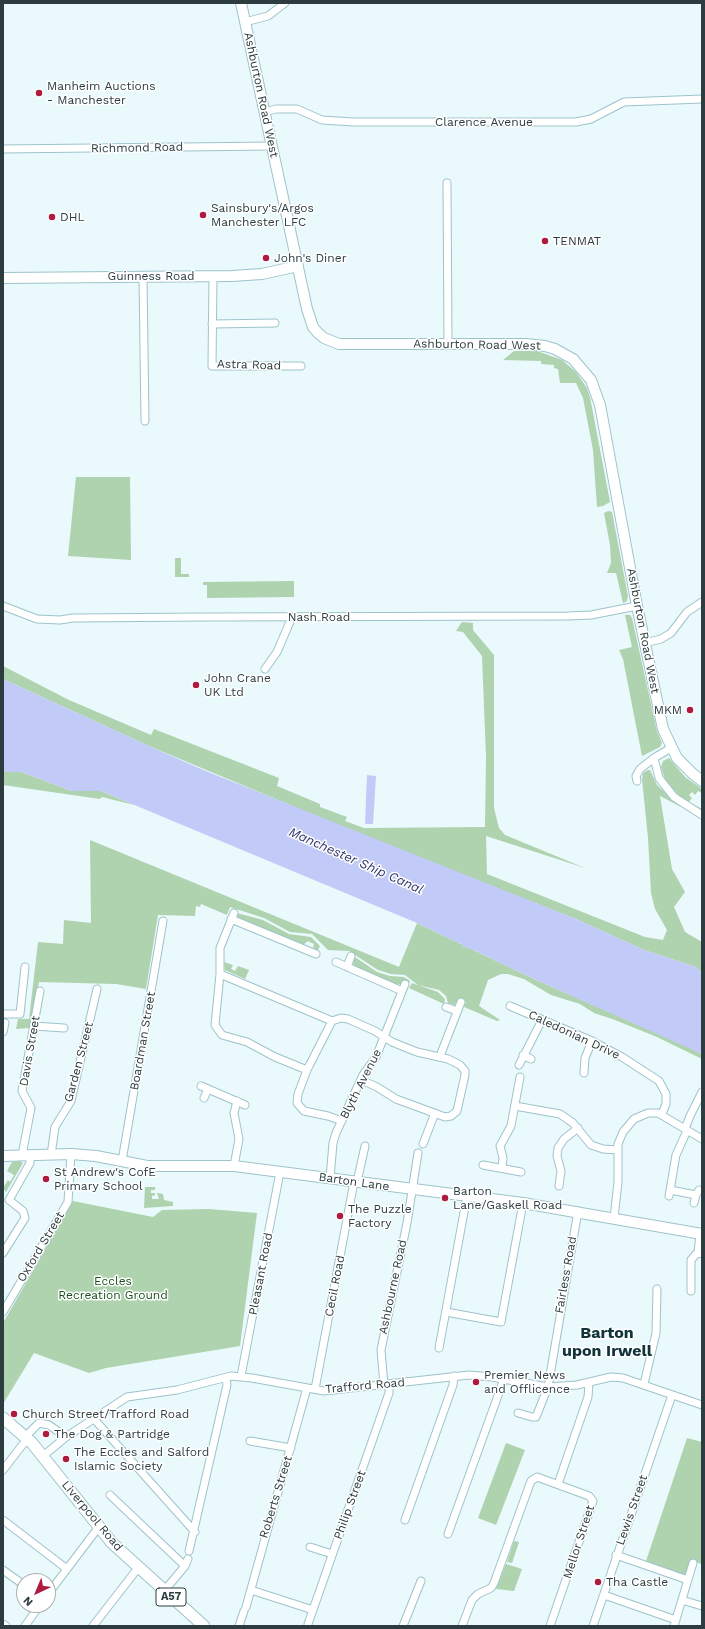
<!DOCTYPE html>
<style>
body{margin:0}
#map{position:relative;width:705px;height:1629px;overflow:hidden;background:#eaf9fc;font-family:"Work Sans",sans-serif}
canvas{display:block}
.frame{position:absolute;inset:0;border:4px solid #2c3c3f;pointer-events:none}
.north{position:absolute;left:16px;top:1573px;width:40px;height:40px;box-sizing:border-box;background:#fff;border:1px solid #abb1b2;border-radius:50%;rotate:224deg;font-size:11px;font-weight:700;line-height:16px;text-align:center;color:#2c3c3f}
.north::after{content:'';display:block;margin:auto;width:14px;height:18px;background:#af1b3e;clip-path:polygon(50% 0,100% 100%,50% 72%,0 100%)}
</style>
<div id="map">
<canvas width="705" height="1629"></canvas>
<div class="frame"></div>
<div class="north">N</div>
</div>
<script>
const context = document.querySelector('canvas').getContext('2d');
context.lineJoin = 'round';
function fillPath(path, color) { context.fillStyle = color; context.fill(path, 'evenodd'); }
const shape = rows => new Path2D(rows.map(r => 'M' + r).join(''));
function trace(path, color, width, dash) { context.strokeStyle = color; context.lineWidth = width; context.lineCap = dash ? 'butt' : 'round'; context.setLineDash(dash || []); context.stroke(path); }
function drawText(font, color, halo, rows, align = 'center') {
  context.font = font + ' "Work Sans",sans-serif'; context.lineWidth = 3; context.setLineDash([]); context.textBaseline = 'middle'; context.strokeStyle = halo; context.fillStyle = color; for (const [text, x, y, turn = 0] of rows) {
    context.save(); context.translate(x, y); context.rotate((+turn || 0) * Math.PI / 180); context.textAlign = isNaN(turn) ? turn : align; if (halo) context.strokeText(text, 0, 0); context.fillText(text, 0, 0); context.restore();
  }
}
fillPath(shape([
 [514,351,537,351,562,360,576,372,587,388,590,397,610,502,603,506,597,507,593,450,583,398,576,383,560,383,558,369,554,368,554,365,541,364,541,361,503,360],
 [76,477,130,477,131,560,68,556],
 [608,511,612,512,628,596,627,601,623,603,616,573,607,573,611,563,610,545,604,513],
 [175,558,181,558,181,574,189,574,189,577,175,577],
 [294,581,294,597,207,598,207,585,203,585,203,582],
 [625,615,630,615,632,618,657,731,662,743,660,747,642,756,623,659,619,650,632,647],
 [462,622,473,623,473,630,494,655,494,808,499,828,505,835,585,868,486,836,487,874,645,937,663,940,667,930,655,909,651,893,648,838,642,779,643,773,648,770,650,770,657,785,681,807,660,796,672,869,685,892,674,907,685,932,702,942,702,973,696,967,644,950,576,919,362,835,149,746,3,679,3,666,69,700,151,735,154,729,279,778,277,786,320,804,320,807,347,817,345,821,364,828,485,827,486,757,482,656,463,632,456,631],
 [669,758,685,777,702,789,702,793,698,791,695,795,692,792,689,795,692,798,689,802,702,809,702,811,683,800,665,780,661,767,663,761],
 [3,769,6,772,21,772,72,791,101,791,134,805,102,797,100,799,3,785],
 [90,840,399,967,417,923,534,979,679,1043,702,1054,702,1059,657,1037,615,1020,594,1013,580,1004,551,995,524,979,508,974,501,974,488,980,479,1006,500,1020,497,1021,464,1007,466,1002,458,999,455,1005,448,1003,446,996,439,990,418,985,405,975,391,974,378,970,349,951,328,950,312,934,290,932,264,918,230,907,227,915,201,904,200,907,196,906,195,916,158,915,146,989,116,984,39,982,33,1024,29,1028,16,1029,18,1019,29,1019,38,942,63,944,64,920,91,923],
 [237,913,263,920,289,934,311,937,320,946,318,950,316,950,313,947,314,944,308,941,303,945,242,920,238,917],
 [355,957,377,972,390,976,404,977,410,981,409,983,403,981,401,984,397,985,355,967,353,964],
 [224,962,233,965,231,969,235,971,238,966,249,970,245,979,225,970],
 [412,983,438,992,445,999,444,1004,409,988],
 [12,1162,20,1161,23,1163,6,1192,3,1188,8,1180,10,1182,14,1175,7,1171],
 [145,1187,155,1187,155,1190,151,1190,151,1193,155,1193,155,1195,152,1196,152,1199,159,1199,157,1193,163,1194,164,1200,173,1202,173,1206,144,1208],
 [73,1201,153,1217,162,1210,209,1209,257,1213,240,1346,106,1368,89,1373,34,1353,3,1404,3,1323],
 [687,1438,702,1442,702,1564,691,1561,686,1576,646,1561],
 [506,1443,525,1450,496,1525,478,1518],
 [514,1541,519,1542,512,1563,507,1562],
 [506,1564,522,1569,514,1591,496,1589]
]), '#afd2af');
fillPath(shape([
 [3,679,149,746,201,769,576,919,644,950,696,967,702,973,702,1054,534,979,417,923,101,791,72,791,21,772,6,772,3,769],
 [367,775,376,776,373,824,365,824]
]), '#c2cbf7');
trace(shape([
 [464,948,465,945]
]), '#c2cbf7', 2);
const street = shape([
 [245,22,268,16,285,3],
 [264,112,276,109,297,109,322,120,353,122,576,122,591,119,624,102,702,99],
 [3,149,272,146],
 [447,183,448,344],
 [143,276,145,421],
 [213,276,212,366,301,366],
 [212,324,275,323],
 [3,606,37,619,60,620,73,618,205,617,568,616,591,615,637,606],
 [645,643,661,639,671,633,687,612,702,602],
 [265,669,277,652,292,617],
 [671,748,654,758,659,778,674,797,702,815],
 [637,781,636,776,640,769,654,758],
 [234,913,220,948,220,974,215,1025,222,1035,247,1042,275,1057,307,1070],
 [231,919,316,954],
 [336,962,402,991],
 [347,967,351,956],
 [220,974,332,1021,341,1018,348,1019,375,1031,392,1042,417,1052,448,1059,460,1065,465,1071,465,1075,457,1111,451,1116,445,1117,396,1099,377,1087,361,1080],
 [510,1006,592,1041,622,1057,659,1081,666,1094,666,1104,662,1114],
 [446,1007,457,1011],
 [3,1014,20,1014,25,967],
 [332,1021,307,1070,298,1094,297,1103,304,1111,328,1116,342,1121],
 [34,1026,64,1028],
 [3,1032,5,1023],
 [523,1055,531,1059],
 [440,1056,461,1002],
 [519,1065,542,1020],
 [584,1073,585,1058,592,1041],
 [201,1086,245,1105],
 [204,1098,208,1089],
 [515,1106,560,1114,573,1123,591,1145,603,1149,618,1150],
 [423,1144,435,1113],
 [22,1155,31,1108,22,1091,40,991],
 [51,1155,55,1127,71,1101,97,989],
 [122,1161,163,921],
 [483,1165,521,1172],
 [234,1166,239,1139,234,1113,237,1101],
 [502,1168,503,1158,500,1146,511,1126,520,1077],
 [330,1178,333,1143,336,1133,363,1075,376,1057,405,984],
 [357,1182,365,1146],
 [559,1186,561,1171,557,1156,558,1148,564,1139,578,1128],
 [670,1190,696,1195],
 [669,1196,676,1155,686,1133,686,1126,690,1116,702,1092],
 [694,1203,696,1195,699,1190],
 [614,1218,618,1182,618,1144,623,1132,634,1119,648,1113,658,1113,702,1139],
 [3,1253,25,1218,23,1211,9,1200,30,1163,30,1156],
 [698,1253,700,1234],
 [691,1291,691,1260,696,1254,702,1253],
 [3,1312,68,1202,71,1154],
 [446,1312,501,1322,523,1203],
 [439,1348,467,1196],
 [241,1376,280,1172],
 [644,1384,656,1333,657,1289],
 [384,1385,381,1350,407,1223,418,1153],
 [315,1389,354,1182],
 [518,1413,532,1417,536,1417,548,1387,578,1211],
 [94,1419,195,1532],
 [25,1437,39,1423,49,1425,66,1437],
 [250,1441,291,1448],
 [43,1456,66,1437,127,1397,177,1390,231,1376,252,1378,324,1391,469,1375,492,1377,548,1387,577,1385,611,1377,623,1378,702,1405],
 [3,1470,27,1439],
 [558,1484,588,1397,589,1383],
 [110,1495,185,1566],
 [3,1520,67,1569],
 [405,1520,453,1385,454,1376],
 [448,1534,504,1379],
 [310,1547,332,1554],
 [189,1551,227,1385,226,1378],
 [616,1555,688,1580],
 [3,1570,24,1585],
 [251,1590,313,1610],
 [164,1591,185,1566,188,1559],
 [48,1594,98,1528],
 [604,1595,676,1620],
 [682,1600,702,1606],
 [246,1607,307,1388],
 [3,1624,6,1626],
 [308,1624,389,1393,389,1385],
 [25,1626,40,1605],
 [93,1626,138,1568],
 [239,1626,244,1611],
 [403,1626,421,1581],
 [462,1626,472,1600,478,1594,491,1588,494,1583,531,1481,537,1477,589,1496,593,1501,550,1626],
 [593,1626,672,1395],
 [674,1626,693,1563]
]);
const secondary = shape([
 [241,3,307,309,313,327,318,333,324,338,339,344,526,344,545,346,555,349,573,359,591,380,600,405,637,606,663,729,677,758,692,773,702,781],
 [3,278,232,276,262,274,298,266],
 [3,1156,71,1154,96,1156,147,1166,234,1166,523,1203,702,1234]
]);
const primary = shape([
 [3,1418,32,1443,112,1543,204,1626]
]);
trace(street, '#9dc3cb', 9);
trace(secondary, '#9dc3cb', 12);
trace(primary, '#9dc3cb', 13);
trace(street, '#fff', 7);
trace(secondary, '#fff', 10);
trace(primary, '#fff', 11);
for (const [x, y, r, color] of [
 [39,93,4,"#af1b3e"],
 [203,215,4,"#af1b3e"],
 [52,217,4,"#af1b3e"],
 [545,241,4,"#af1b3e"],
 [266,258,4,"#af1b3e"],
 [196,685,4,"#af1b3e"],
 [690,710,4,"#af1b3e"],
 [46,1179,4,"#af1b3e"],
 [445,1198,4,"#af1b3e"],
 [340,1216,4,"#af1b3e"],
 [476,1382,4,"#af1b3e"],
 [14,1414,4,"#af1b3e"],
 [46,1434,4,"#af1b3e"],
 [66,1459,4,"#af1b3e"],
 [598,1582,4,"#af1b3e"]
]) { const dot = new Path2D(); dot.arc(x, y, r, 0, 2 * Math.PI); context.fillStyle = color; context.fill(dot); trace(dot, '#fff', 1.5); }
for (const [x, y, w] of [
 [171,1597,30]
]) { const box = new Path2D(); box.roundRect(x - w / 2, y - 9, w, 18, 3); context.fillStyle = '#fff'; context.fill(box); trace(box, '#2c3c3f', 1); }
drawText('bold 11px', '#2c3c3f', null, [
 ["A57",171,1597]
]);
drawText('12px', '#2c3c3f', '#fff', [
 ["Manheim Auctions",47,86],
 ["- Manchester",47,100],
 ["Sainsbury's/Argos",211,208],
 ["Manchester LFC",211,222],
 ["DHL",60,217],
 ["TENMAT",553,241],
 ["John's Diner",274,258],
 ["John Crane",204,678],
 ["UK Ltd",204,692],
 ["MKM",682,710,"right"],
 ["St Andrew's CofE",54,1172],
 ["Primary School",54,1186],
 ["Barton",453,1191],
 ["Lane/Gaskell Road",453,1205],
 ["The Puzzle",348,1209],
 ["Factory",348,1223],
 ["Premier News",484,1375],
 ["and Offlicence",484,1389],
 ["Church Street/Trafford Road",22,1414],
 ["The Dog & Partridge",54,1434],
 ["The Eccles and Salford",74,1452],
 ["Islamic Society",74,1466],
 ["Tha Castle",606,1582]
], 'left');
drawText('12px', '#2c3c3f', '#fff', [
 ["Ashburton Road West",261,95,78],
 ["Clarence Avenue",484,122],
 ["Richmond Road",137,148,-1],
 ["Guinness Road",151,276],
 ["Ashburton Road West",477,345,1],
 ["Astra Road",249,365,2],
 ["Nash Road",319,617],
 ["Ashburton Road West",643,631,79],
 ["Caledonian Drive",574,1035,25],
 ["Boardman Street",143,1041,-80],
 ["Davis Street",30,1051,-80],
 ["Garden Street",79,1062,-75],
 ["Blyth Avenue",361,1084,-63],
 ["Barton Lane",354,1182,8],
 ["Oxford Street",41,1247,-59],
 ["Pleasant Road",261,1274,-79],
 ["Fairless Road",566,1275,-80],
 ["Cecil Road",335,1286,-79],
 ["Ashbourne Road",393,1287,-78],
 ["Trafford Road",365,1386,-5],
 ["Roberts Street",276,1497,-73],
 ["Philip Street",350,1505,-70],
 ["Lewis Street",632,1510,-71],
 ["Liverpool Road",92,1516,50],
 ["Mellor Street",579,1542,-72]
]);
drawText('12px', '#1b4e1f', '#fff', [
 ["Eccles",113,1281],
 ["Recreation Ground",113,1295]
]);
drawText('italic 13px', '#2f346a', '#fff', [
 ["Manchester Ship Canal",356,861,24]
]);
drawText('bold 16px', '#0f343a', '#fff', [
 ["Barton",607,1333],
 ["upon Irwell",607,1351]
]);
</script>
